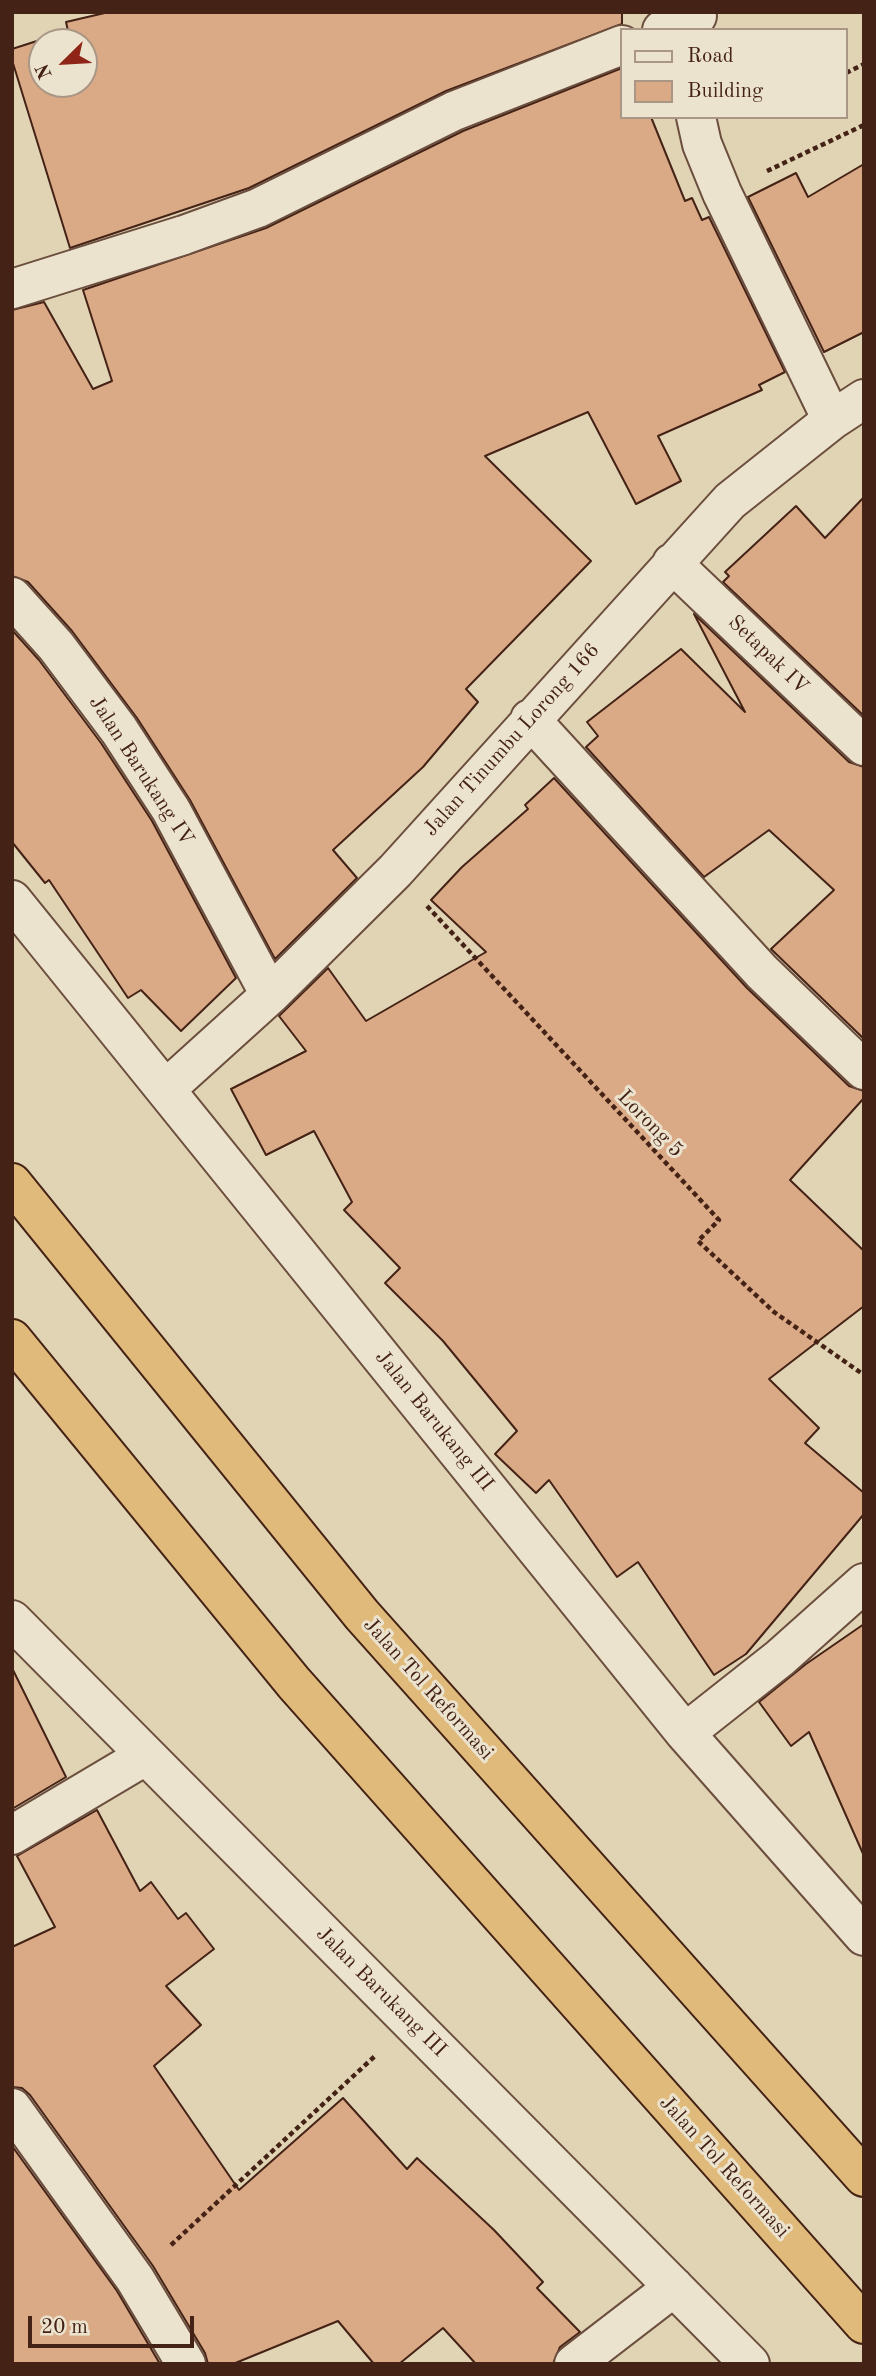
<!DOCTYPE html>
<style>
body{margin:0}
#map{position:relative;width:876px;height:2376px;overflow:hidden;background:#e1d4b4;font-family:"Old Standard TT",serif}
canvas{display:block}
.frame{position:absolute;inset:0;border:14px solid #442215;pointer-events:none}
.legend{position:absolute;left:620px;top:28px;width:228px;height:91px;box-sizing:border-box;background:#ece3ce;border:2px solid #a99684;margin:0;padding:9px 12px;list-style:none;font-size:21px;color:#442215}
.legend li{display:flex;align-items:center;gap:14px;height:35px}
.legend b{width:35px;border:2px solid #a99684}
.north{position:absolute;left:28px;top:28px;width:70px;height:70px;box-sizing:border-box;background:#ece3ce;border:2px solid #a99684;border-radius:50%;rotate:246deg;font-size:19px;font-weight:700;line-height:28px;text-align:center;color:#442215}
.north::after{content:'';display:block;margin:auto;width:24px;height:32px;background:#8f2418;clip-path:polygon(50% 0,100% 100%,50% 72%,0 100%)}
.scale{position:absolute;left:28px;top:2316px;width:166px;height:32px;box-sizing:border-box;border:4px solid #442215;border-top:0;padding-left:9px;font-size:21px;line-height:24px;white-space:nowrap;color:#442215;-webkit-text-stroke:5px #ece3ce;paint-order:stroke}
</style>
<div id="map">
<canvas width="876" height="2376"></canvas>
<div class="frame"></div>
<ul class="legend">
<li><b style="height:9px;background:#ece3ce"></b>Road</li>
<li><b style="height:19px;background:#daaa87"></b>Building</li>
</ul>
<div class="north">N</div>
<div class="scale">20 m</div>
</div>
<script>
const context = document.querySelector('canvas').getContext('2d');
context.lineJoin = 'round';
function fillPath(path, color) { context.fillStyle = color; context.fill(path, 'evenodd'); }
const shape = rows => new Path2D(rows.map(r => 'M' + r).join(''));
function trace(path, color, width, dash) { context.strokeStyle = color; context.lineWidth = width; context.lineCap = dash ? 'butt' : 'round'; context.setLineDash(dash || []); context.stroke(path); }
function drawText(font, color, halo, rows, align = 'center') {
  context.font = font + ' "Old Standard TT",serif'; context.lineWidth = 6; context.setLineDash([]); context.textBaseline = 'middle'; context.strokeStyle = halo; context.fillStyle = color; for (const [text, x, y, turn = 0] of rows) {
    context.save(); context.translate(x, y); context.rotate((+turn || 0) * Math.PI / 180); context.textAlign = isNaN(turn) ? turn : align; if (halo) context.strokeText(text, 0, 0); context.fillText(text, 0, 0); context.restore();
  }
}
const building = shape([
 [109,12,622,12,622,24,446,91,249,188,70,248,12,60,12,49,68,31,66,22,109,12],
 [42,42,84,42,84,84,42,84,42,42],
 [622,68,622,117,651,117,685,201,692,198,702,220,709,217,785,372,759,385,762,390,658,436,681,481,636,504,588,412,485,456,591,561,466,689,478,702,423,767,333,850,357,878,275,959,190,800,137,718,72,631,28,582,12,576,12,310,44,302,93,389,112,381,83,290,266,228,463,131,622,68],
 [864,164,864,332,824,352,748,197,796,173,808,197,864,164],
 [864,497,864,716,723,582,729,576,725,572,796,506,825,538,864,497],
 [694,614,849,762,864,767,864,1039,771,949,834,890,769,830,704,877,586,747,598,736,587,722,681,649,745,712,694,614],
 [12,630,39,660,101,743,152,821,236,978,181,1031,141,990,128,998,49,880,45,883,12,842,12,630],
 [554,778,747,988,849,1086,864,1091,864,1098,790,1180,864,1251,864,1306,769,1379,819,1428,805,1443,864,1493,864,1514,746,1654,714,1675,638,1562,617,1577,549,1480,536,1493,495,1454,517,1431,443,1341,385,1283,400,1268,344,1210,352,1202,314,1131,266,1155,231,1089,306,1051,279,1016,328,968,366,1021,486,952,431,900,462,867,528,809,525,805,554,778],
 [864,1624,864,1856,809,1732,791,1746,759,1702,806,1664,864,1624],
 [12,1668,66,1777,12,1809,12,1668],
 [97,1810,140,1891,151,1882,178,1919,186,1913,214,1949,166,1986,201,2025,154,2066,239,2190,343,2098,407,2169,417,2158,494,2230,543,2282,537,2288,580,2332,560,2347,553,2364,476,2364,443,2328,399,2364,374,2364,338,2321,233,2364,208,2364,205,2353,153,2266,30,2095,22,2088,12,2087,12,1947,55,1927,17,1856,97,1810],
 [12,2146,117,2291,160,2364,12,2364,12,2146]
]);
fillPath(building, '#daaa87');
trace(building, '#442215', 2);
const minor = shape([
 [662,30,697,16],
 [696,117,702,144,722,193,832,420],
 [12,289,184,235,258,208,454,111,622,45],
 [672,563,864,746],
 [12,597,56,646,119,730,171,810,270,995],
 [530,719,762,972,864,1070],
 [12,900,685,1733,864,1936],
 [166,1089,270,995,395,871,730,501,832,420,864,399],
 [12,1620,750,2364],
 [685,1733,780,1658,864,1583],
 [12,1835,145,1756],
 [12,2108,135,2279,186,2364],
 [574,2364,674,2287]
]);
const highway = shape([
 [12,1183,362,1615,864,2177],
 [12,1339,294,1683,864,2324]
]);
trace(minor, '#6b4e3d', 42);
trace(highway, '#442215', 42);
trace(shape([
 [846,73,864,64],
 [767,171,864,125],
 [427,906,719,1220,698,1241,774,1312,864,1375],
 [171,2245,375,2056]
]), '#442215', 4.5, [5, 3.5]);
trace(minor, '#ece3ce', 38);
trace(highway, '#e0ba7a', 38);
drawText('21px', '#442215', '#ece3ce', [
 ["Setapak IV",768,655,44],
 ["Jalan Tinumbu Lorong 166",512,740,-48],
 ["Jalan Barukang IV",141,771,57],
 ["Lorong 5",650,1124,46],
 ["Jalan Barukang III",434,1421,51],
 ["Jalan Tol Reformasi",428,1689,48],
 ["Jalan Barukang III",381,1992,45],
 ["Jalan Tol Reformasi",724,2167,48]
]);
</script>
